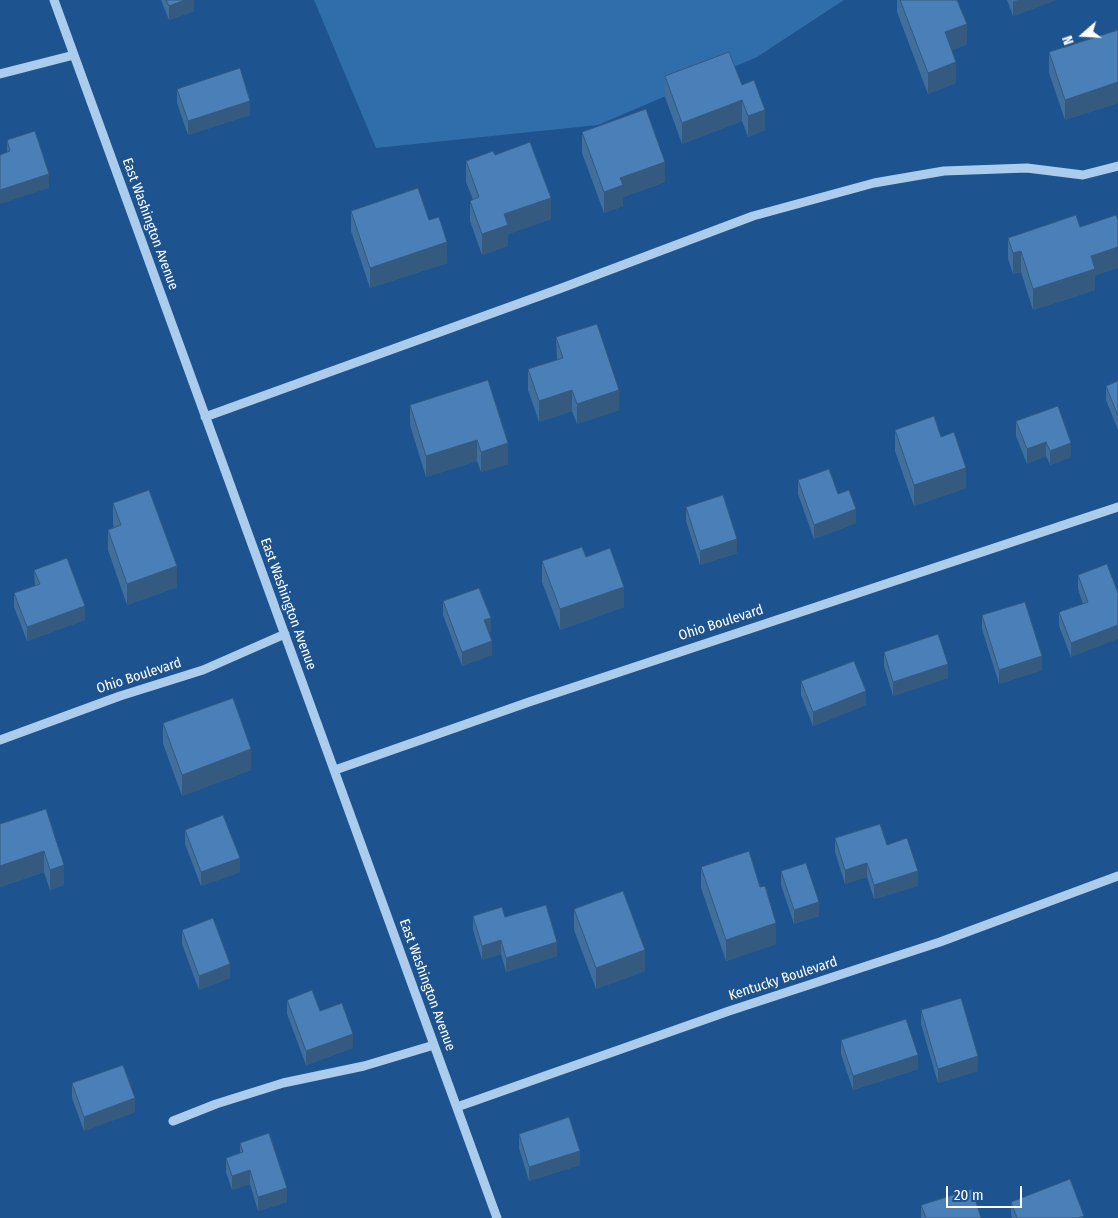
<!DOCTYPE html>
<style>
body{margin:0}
#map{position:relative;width:1118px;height:1218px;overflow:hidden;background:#1d538e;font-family:"Fira Sans Condensed",sans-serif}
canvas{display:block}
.north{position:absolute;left:1058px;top:10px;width:50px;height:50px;-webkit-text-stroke:4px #1d538e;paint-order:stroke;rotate:251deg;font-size:14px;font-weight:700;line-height:20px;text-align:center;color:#fff}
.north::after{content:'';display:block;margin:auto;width:18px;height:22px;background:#fff;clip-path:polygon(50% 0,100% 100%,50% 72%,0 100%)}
.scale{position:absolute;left:946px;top:1186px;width:76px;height:22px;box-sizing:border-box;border:2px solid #fff;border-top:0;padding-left:6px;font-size:15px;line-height:18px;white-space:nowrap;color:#fff;-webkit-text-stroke:4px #1d538e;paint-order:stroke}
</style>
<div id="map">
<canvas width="1118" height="1218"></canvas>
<div class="north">N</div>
<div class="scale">20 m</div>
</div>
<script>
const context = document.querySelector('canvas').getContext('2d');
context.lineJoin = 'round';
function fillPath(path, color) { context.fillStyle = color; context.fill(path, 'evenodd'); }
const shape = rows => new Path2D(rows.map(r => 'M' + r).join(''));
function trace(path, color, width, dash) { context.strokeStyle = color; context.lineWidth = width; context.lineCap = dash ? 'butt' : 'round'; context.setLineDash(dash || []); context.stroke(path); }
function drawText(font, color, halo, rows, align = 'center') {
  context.font = font + ' "Fira Sans Condensed",sans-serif'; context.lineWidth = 4.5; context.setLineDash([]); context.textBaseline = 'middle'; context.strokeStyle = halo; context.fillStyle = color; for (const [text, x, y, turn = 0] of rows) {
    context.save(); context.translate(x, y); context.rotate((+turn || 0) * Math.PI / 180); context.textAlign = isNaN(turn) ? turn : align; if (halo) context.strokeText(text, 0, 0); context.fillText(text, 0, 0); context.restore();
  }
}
fillPath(shape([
 [314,0,844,0,757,57,598,125,376,148]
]), '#306eab');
trace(shape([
 [54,0,497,1218],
 [0,74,74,55],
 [205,417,559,289,753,216,874,183,944,171,1027,168,1083,175,1118,166],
 [0,740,120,696,203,670,285,634],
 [335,770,529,702,1118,507],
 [457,1107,729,1011,940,942,1118,876],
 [173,1121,216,1104,283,1083,364,1066,434,1045]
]), '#abcced', 9);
fillPath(shape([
 [161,0,194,0,194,11,169,20],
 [897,0,957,0,967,44,952,50,956,83,928,94,897,12],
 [1007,0,1056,0,1013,16],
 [1118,30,1118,103,1065,120,1049,73,1049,52],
 [665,76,742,85,765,130,748,137,742,121,682,144,665,97],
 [177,89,250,115,188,135,177,103],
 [582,132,665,182,623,197,623,206,604,213,582,153],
 [7,140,49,188,7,153],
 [495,155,551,219,508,234,508,246,482,255,470,221,470,201,473,200,466,182,466,161],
 [351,211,429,220,447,263,370,288,351,231],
 [1008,238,1095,276,1095,290,1033,310,1021,272,1013,274,1008,259],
 [556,337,619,410,577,424,572,411,539,422,528,390,528,369,557,360],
 [1118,381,1118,430,1106,400,1106,386],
 [410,405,508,443,508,464,481,472,477,461,426,477,410,425],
 [1016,421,1071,457,1050,465,1046,456,1027,464,1016,436],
 [895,430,966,488,914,506,895,451],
 [798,480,838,494,856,523,814,539,798,494],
 [113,503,177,587,127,605,108,550,108,530,114,527,113,524],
 [686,507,737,553,700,565,686,521],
 [586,557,624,607,560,630,542,582,542,561],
 [34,570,85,620,27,641,14,607,14,593,35,586],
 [1078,575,1118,593,1071,657,1059,626,1059,612,1083,604,1078,589],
 [443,601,491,632,489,632,492,655,462,666,443,615],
 [982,615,1042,670,999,684,982,629],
 [884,652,948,678,893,696,884,666],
 [801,681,866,705,813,726,801,695],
 [163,723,251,770,182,796,163,744],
 [46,809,64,885,50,890,44,872,0,887,0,824],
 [185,830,240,872,201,886,185,844],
 [835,838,887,845,918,886,874,899,867,877,845,884,835,852],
 [701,867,760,887,776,944,726,961,701,888],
 [781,871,819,916,794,924,781,885],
 [574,909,645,971,596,989,574,930],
 [473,916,505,917,557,956,506,972,501,954,482,960,473,930],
 [182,930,230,978,199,990,182,944],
 [287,1000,320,1011,353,1048,306,1065,287,1014],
 [921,1010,978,1071,938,1083,921,1024],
 [841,1040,918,1069,853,1090,841,1054],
 [72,1083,135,1112,84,1131,72,1098],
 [519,1134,580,1165,529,1181,519,1148],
 [240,1143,287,1202,258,1211,250,1184,232,1190,226,1172,226,1158,240,1153],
 [1011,1202,1084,1218,1012,1218,1011,1216],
 [921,1205,981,1218,921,1218]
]), '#406e9d');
fillPath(shape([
 [185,0,194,0,194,11,169,20,169,6],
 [1018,0,1056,0,1013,16,1013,2],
 [967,24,967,44,945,53,945,32],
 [956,62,956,83,928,94,928,73],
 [1118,82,1118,103,1065,120,1065,100],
 [742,100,742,121,682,144,682,123],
 [250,101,250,115,188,135,188,121],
 [765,110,765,130,748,137,748,116],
 [665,162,665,182,623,197,623,206,604,213,604,192,620,178],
 [49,174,49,188,0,204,0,190],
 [551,198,551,219,508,234,508,246,482,255,482,234,504,214],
 [447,242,447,263,370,288,370,268],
 [1118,247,1118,268,1095,276,1095,290,1033,310,1033,289,1091,256],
 [1021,251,1021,272,1013,274,1013,253],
 [572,390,572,411,539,422,539,401],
 [619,390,619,410,577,424,577,404],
 [477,440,477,461,426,477,426,456],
 [1046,442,1046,456,1027,464,1027,449],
 [508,443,508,464,481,472,481,452],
 [1071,443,1071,457,1050,465,1050,451],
 [966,468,966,488,914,506,914,485],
 [856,509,856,523,814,539,814,525],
 [737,539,737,553,700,565,700,551],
 [177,566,177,587,127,605,127,584],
 [624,587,624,607,560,630,560,609],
 [85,606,85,620,27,641,27,627],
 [491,618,491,632,484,634,484,620],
 [1118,625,1118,639,1071,657,1071,643],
 [492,641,492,655,462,666,462,652],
 [1042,656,1042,670,999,684,999,670],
 [948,664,948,678,893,696,893,682],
 [866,691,866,705,813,726,813,712],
 [251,749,251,770,182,796,182,775],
 [44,851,44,872,0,887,0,866],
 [240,858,240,872,201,886,201,872],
 [867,863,867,877,845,884,845,870],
 [64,865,64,885,50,890,50,870],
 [918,871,918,886,874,899,874,885],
 [819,902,819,916,794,924,794,910],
 [776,923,776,944,726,961,726,940],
 [501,940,501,954,482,960,482,946],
 [557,942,557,956,506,972,506,958],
 [645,950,645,971,596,989,596,968],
 [230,964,230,978,199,990,199,976],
 [353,1034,353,1048,306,1065,306,1051],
 [918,1055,918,1069,853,1090,853,1076],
 [978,1056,978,1071,938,1083,938,1069],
 [135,1098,135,1112,84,1131,84,1117],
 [580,1151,580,1165,529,1181,529,1167],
 [250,1170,250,1184,232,1190,232,1176],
 [287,1188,287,1202,258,1211,258,1197]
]), '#345a80');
const building = shape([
 [166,0,185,0,169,6,166,0],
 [900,0,957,0,967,24,945,32,956,62,928,73,900,0],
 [1118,30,1118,82,1065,100,1049,52,1118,30],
 [729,52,742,85,754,80,765,110,748,116,742,100,682,123,665,76,729,52],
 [240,68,250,101,188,121,177,89,240,68],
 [646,109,665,162,620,178,623,185,604,192,582,132,646,109],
 [35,131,49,174,0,190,0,155,10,151,7,140,35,131],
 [530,142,551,198,504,214,508,225,482,234,470,201,479,197,466,161,493,151,495,155,530,142],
 [418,188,429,220,439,217,447,242,370,268,351,211,418,188],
 [1076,215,1080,227,1116,215,1118,220,1118,247,1091,256,1095,269,1033,289,1021,251,1013,253,1008,238,1076,215],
 [597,324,619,390,577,404,572,390,539,401,528,369,563,358,556,337,597,324],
 [488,380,508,443,481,452,477,440,426,456,410,405,488,380],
 [1118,381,1118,416,1106,386,1118,381],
 [1058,406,1071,443,1050,451,1046,442,1027,449,1016,421,1058,406],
 [934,416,941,437,954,432,966,468,914,485,895,430,934,416],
 [829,469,838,494,849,490,856,509,814,525,798,480,829,469],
 [149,490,177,566,127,584,108,530,121,525,113,503,149,490],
 [723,495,737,539,700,551,686,507,723,495],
 [582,547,586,557,610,548,624,587,560,609,542,561,582,547],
 [67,558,85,606,27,627,14,593,40,584,34,570,67,558],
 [1107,564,1118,593,1118,625,1071,643,1059,612,1088,602,1078,575,1107,564],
 [479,588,491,618,484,620,492,641,462,652,443,601,479,588],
 [1025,602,1042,656,999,670,982,615,1025,602],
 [938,634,948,664,893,682,884,652,938,634],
 [854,661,866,691,813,712,801,681,854,661],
 [233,698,251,749,182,775,163,723,233,698],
 [46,809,64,865,50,870,44,851,0,866,0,824,46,809],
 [223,815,240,858,201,872,185,830,223,815],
 [880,824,887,845,907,838,918,871,874,885,867,863,845,870,835,838,880,824],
 [749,851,760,887,765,886,776,923,726,940,701,867,749,851],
 [806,863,819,902,794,910,781,871,806,863],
 [623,891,645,950,596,968,574,909,623,891],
 [546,905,557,942,506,958,501,940,482,946,473,916,502,907,505,917,546,905],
 [213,918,230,964,199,976,182,930,213,918],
 [312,990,320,1011,342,1003,353,1034,306,1051,287,1000,312,990],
 [961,998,978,1056,938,1069,921,1010,961,998],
 [906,1019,918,1055,853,1076,841,1040,906,1019],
 [123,1065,135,1098,84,1117,72,1083,123,1065],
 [569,1117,580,1151,529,1167,519,1134,569,1117],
 [269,1133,287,1188,258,1197,250,1170,232,1176,226,1158,243,1152,240,1143,269,1133],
 [1070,1179,1084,1216,1078,1218,1017,1218,1011,1202,1070,1179],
 [972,1189,981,1218,926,1218,921,1205,972,1189]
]);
fillPath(building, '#4a80b7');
trace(building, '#345a80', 1);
drawText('14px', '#fff', '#1d538e', [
 ["East Washington Avenue",150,224,70],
 ["East Washington Avenue",288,604,70],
 ["Ohio Boulevard",721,623,-18],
 ["Ohio Boulevard",139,676,-18],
 ["Kentucky Boulevard",783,979,-18],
 ["East Washington Avenue",427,985,70]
]);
</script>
